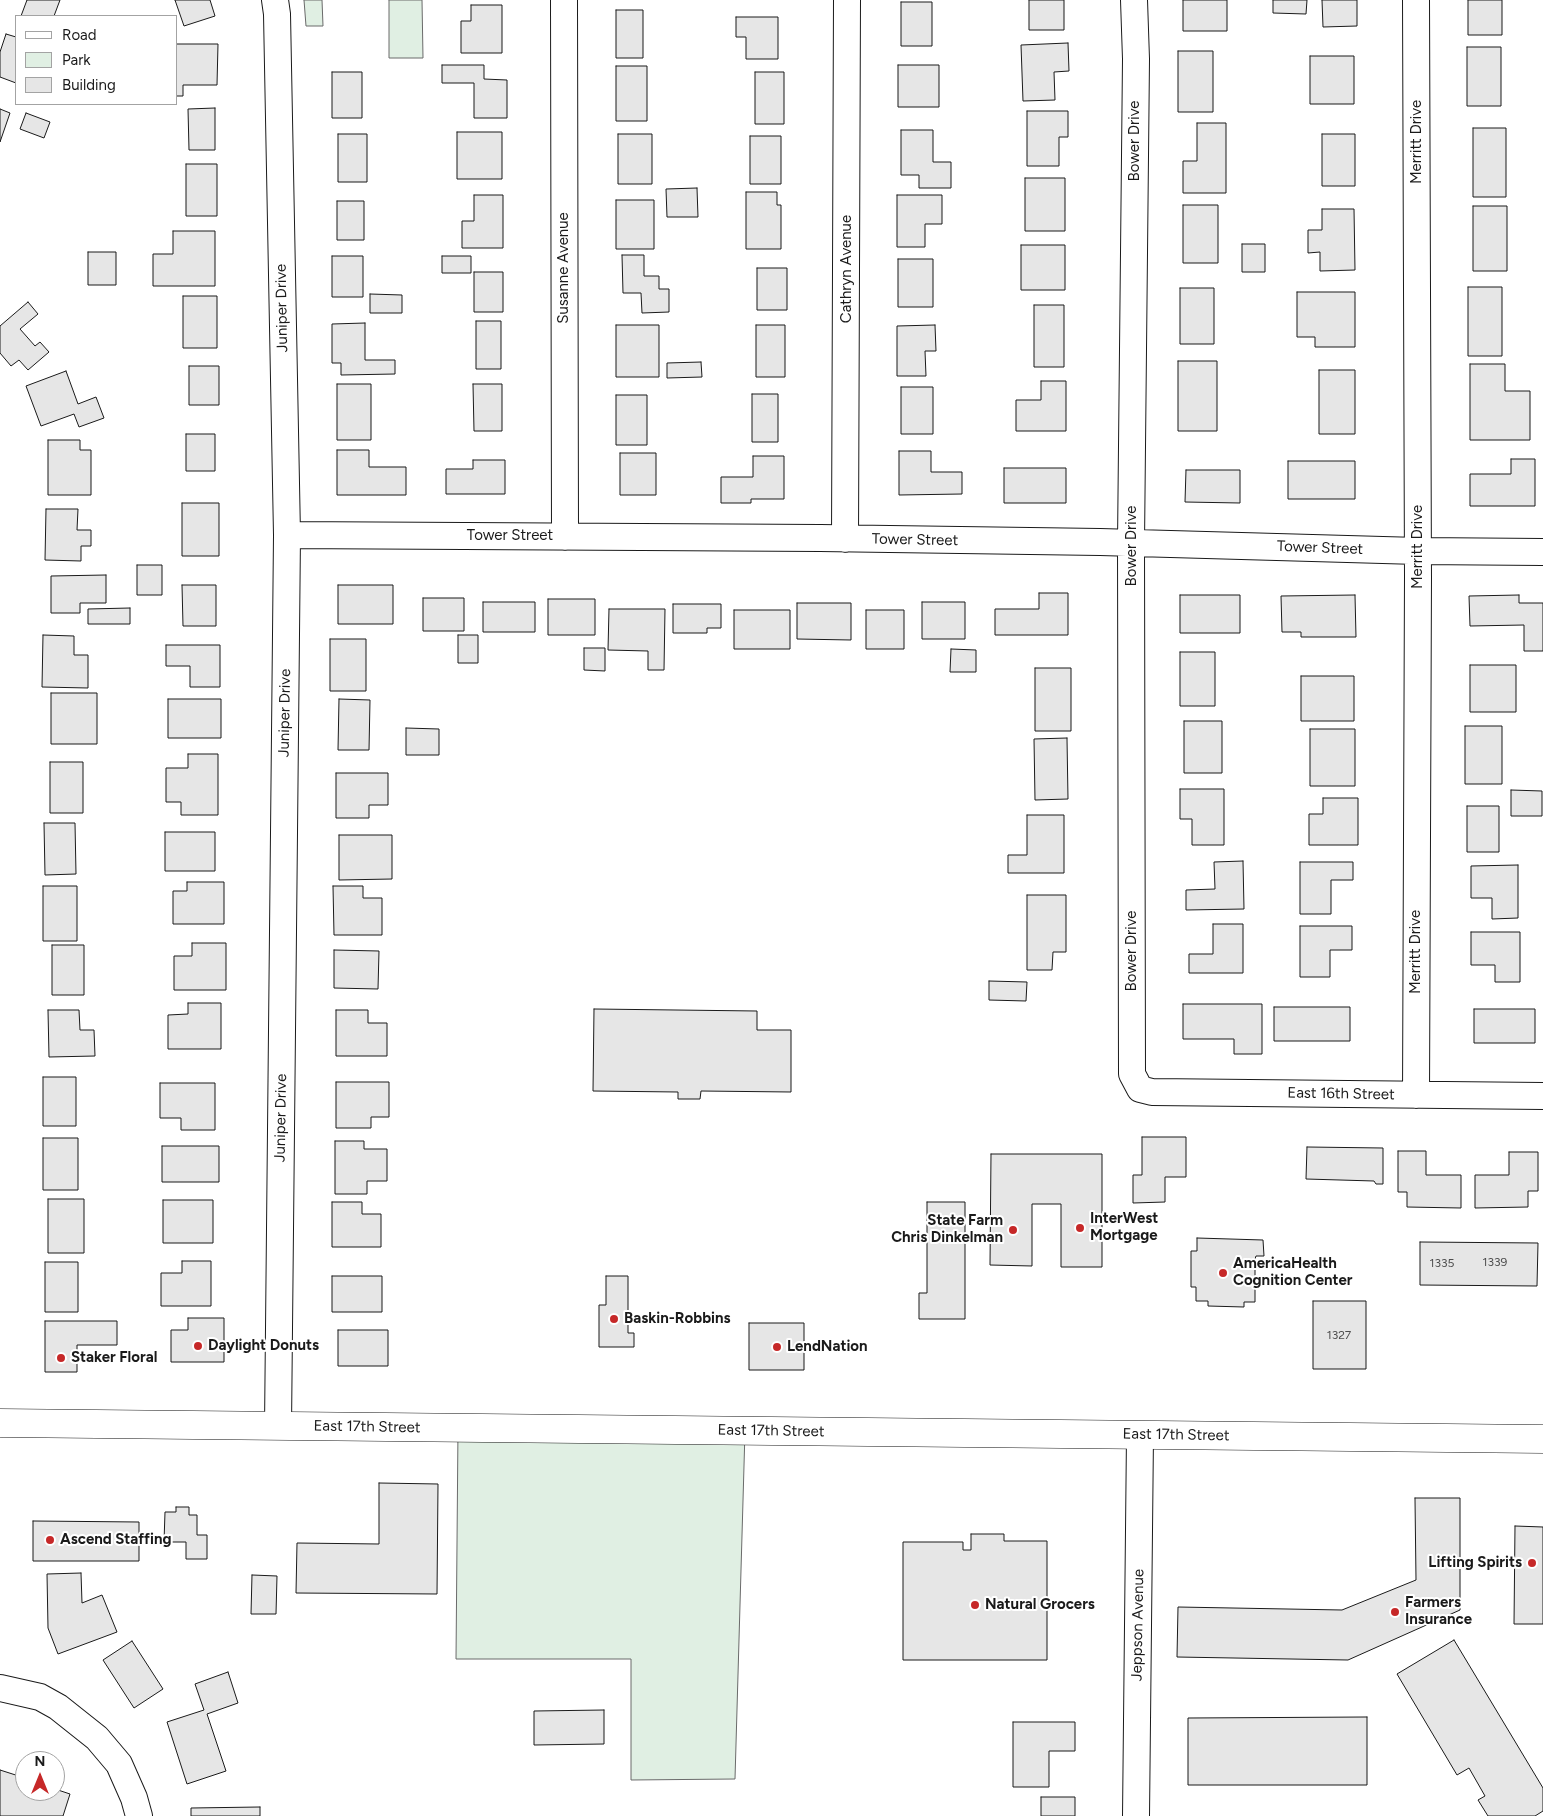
<!DOCTYPE html>
<style>
body{margin:0}
#map{position:relative;width:1543px;height:1816px;overflow:hidden;background:#fff;font-family:Figtree,sans-serif}
canvas{display:block}
.legend{position:absolute;left:15px;top:15px;width:162px;height:90px;box-sizing:border-box;background:#fff;border:1px solid #a3a3a3;margin:0;padding:6px 9px;list-style:none;font-size:15px;color:#1a1a1a}
.legend li{display:flex;align-items:center;gap:10px;height:25px}
.legend b{width:25px;border:1px solid #a3a3a3}
.north{position:absolute;left:15px;top:1751px;width:50px;height:50px;box-sizing:border-box;background:#fff;border:1px solid #a3a3a3;border-radius:50%;rotate:0deg;font-size:14px;font-weight:700;line-height:20px;text-align:center;color:#1a1a1a}
.north::after{content:'';display:block;margin:auto;width:18px;height:22px;background:#c62828;clip-path:polygon(50% 0,100% 100%,50% 72%,0 100%)}
</style>
<div id="map">
<canvas width="1543" height="1816"></canvas>
<ul class="legend">
<li><b style="height:6px;background:#fff"></b>Road</li>
<li><b style="height:14px;background:#e0efe3"></b>Park</li>
<li><b style="height:14px;background:#e6e6e6"></b>Building</li>
</ul>
<div class="north">N</div>
</div>
<script>
const context = document.querySelector('canvas').getContext('2d');
context.lineJoin = 'round';
function fillPath(path, color) { context.fillStyle = color; context.fill(path, 'evenodd'); }
const shape = rows => new Path2D(rows.map(r => 'M' + r).join(''));
function trace(path, color, width, dash) { context.strokeStyle = color; context.lineWidth = width; context.lineCap = dash ? 'butt' : 'round'; context.setLineDash(dash || []); context.stroke(path); }
function drawText(font, color, halo, rows, align = 'center') {
  context.font = font + ' Figtree,sans-serif'; context.lineWidth = 4; context.setLineDash([]); context.textBaseline = 'middle'; context.strokeStyle = halo; context.fillStyle = color; for (const [text, x, y, turn = 0] of rows) {
    context.save(); context.translate(x, y); context.rotate((+turn || 0) * Math.PI / 180); context.textAlign = isNaN(turn) ? turn : align; if (halo) context.strokeText(text, 0, 0); context.fillText(text, 0, 0); context.restore();
  }
}
const green = shape([
 [304,0,322,0,323,26,306,26,304,0],
 [389,0,422,0,423,58,389,58,389,0],
 [458,1428,745,1431,735,1779,631,1780,631,1659,456,1659,458,1428]
]);
fillPath(green, '#e0efe3');
trace(green, '#6a6a6a', 1);
const building = shape([
 [27,0,60,0,54,16,21,16,27,0],
 [175,0,210,0,215,16,184,26,175,0],
 [1029,0,1064,0,1064,30,1029,30,1029,0],
 [1183,0,1227,0,1227,31,1183,31,1183,0],
 [1273,0,1307,0,1306,14,1273,13,1273,0],
 [1322,0,1357,0,1357,26,1323,27,1322,0],
 [1468,0,1502,0,1502,35,1468,35,1468,0],
 [901,2,932,2,932,46,901,46,901,2],
 [471,5,502,5,502,53,461,53,461,21,471,21,471,5],
 [616,10,643,10,643,58,616,58,616,10],
 [736,17,778,17,778,59,746,59,746,37,736,37,736,17],
 [6,34,16,37,16,83,0,77,0,52,6,34],
 [1068,43,1069,71,1054,72,1055,100,1023,101,1021,45,1068,43],
 [176,44,218,44,217,85,183,85,183,96,176,96,176,44],
 [1467,47,1501,47,1501,106,1467,106,1467,47],
 [1178,51,1213,51,1213,112,1178,112,1178,51],
 [1310,56,1354,56,1354,104,1310,104,1310,56],
 [442,65,484,65,484,79,507,80,507,118,474,118,474,83,442,83,442,65],
 [898,65,939,65,939,107,898,107,898,65],
 [616,66,647,66,647,121,616,121,616,66],
 [332,72,362,72,362,118,332,118,332,72],
 [755,72,784,72,784,124,755,124,755,72],
 [215,108,215,150,189,150,188,109,215,108],
 [0,109,10,113,0,142,0,109],
 [1027,111,1068,111,1068,137,1059,137,1059,166,1027,166,1027,111],
 [26,113,50,122,44,138,20,129,26,113],
 [1197,123,1226,123,1226,193,1183,193,1183,161,1197,161,1197,123],
 [1473,128,1506,128,1506,197,1473,197,1473,128],
 [901,130,933,130,933,162,951,162,951,188,919,188,919,175,901,175,901,130],
 [457,132,502,132,502,179,457,179,457,132],
 [338,134,367,134,367,182,338,182,338,134],
 [618,134,652,134,652,184,618,184,618,134],
 [1322,134,1355,134,1355,186,1322,186,1322,134],
 [750,136,781,136,781,184,750,184,750,136],
 [186,164,217,164,217,216,186,216,186,164],
 [1025,178,1065,178,1065,231,1025,231,1025,178],
 [697,188,698,217,667,217,666,189,697,188],
 [746,192,777,192,777,205,781,205,781,249,746,249,746,192],
 [474,195,503,195,503,248,462,248,462,221,474,221,474,195],
 [897,195,942,195,942,224,925,224,925,247,897,247,897,195],
 [616,200,654,200,654,249,616,249,616,200],
 [337,201,364,201,364,240,337,240,337,201],
 [1183,205,1218,205,1218,263,1183,263,1183,205],
 [1473,206,1507,206,1507,271,1473,271,1473,206],
 [1322,209,1354,209,1355,270,1320,271,1320,252,1308,253,1308,230,1322,230,1322,209],
 [173,231,215,231,215,286,153,286,153,254,173,254,173,231],
 [1242,244,1265,244,1265,272,1242,272,1242,244],
 [1021,245,1065,245,1065,290,1021,290,1021,245],
 [88,252,116,252,116,285,88,285,88,252],
 [622,255,644,255,644,276,659,276,659,289,669,289,669,312,642,313,641,293,623,293,622,255],
 [332,256,363,256,363,297,332,297,332,256],
 [442,256,471,256,471,273,442,273,442,256],
 [898,259,933,259,933,307,898,307,898,259],
 [757,268,787,268,787,310,757,310,757,268],
 [474,272,503,272,503,312,474,312,474,272],
 [1468,287,1502,287,1502,356,1468,356,1468,287],
 [1180,288,1214,288,1214,344,1180,344,1180,288],
 [1297,292,1355,292,1355,347,1315,347,1315,337,1297,337,1297,292],
 [370,294,402,295,402,313,370,313,370,294],
 [183,296,217,296,217,348,183,348,183,296],
 [28,302,38,314,20,329,35,346,40,342,49,352,28,370,19,360,11,366,0,353,0,326,28,302],
 [1034,305,1064,305,1064,367,1034,367,1034,305],
 [476,321,501,321,501,369,476,369,476,321],
 [365,323,365,360,395,360,395,374,341,375,341,363,332,363,332,324,365,323],
 [616,325,659,325,659,377,616,377,616,325],
 [756,325,785,325,785,377,756,377,756,325],
 [935,325,936,351,925,351,926,376,897,376,897,326,935,325],
 [1178,361,1217,361,1217,431,1178,431,1178,361],
 [701,362,702,377,667,378,667,363,701,362],
 [1470,364,1505,364,1505,391,1530,391,1530,440,1470,440,1470,364],
 [189,366,219,366,219,405,189,405,189,366],
 [1319,370,1355,370,1355,434,1319,434,1319,370],
 [66,371,78,404,96,397,104,418,79,427,74,414,41,426,26,386,66,371],
 [1041,381,1066,381,1066,431,1016,431,1016,400,1041,400,1041,381],
 [337,384,371,384,371,440,337,440,337,384],
 [473,384,502,384,502,431,474,431,473,384],
 [901,387,933,387,933,434,901,434,901,387],
 [752,394,778,394,778,442,752,442,752,394],
 [616,395,647,395,647,445,616,445,616,395],
 [186,434,215,434,215,471,186,471,186,434],
 [48,440,80,440,80,450,91,450,91,495,48,495,48,440],
 [337,450,369,450,369,467,406,467,406,495,337,495,337,450],
 [899,451,931,451,931,472,962,472,962,494,899,495,899,451],
 [620,453,656,453,656,495,620,495,620,453],
 [753,456,784,456,784,499,751,499,751,503,721,503,721,477,753,477,753,456],
 [1511,459,1535,459,1535,506,1470,506,1470,474,1511,474,1511,459],
 [473,460,505,460,505,494,446,494,446,469,473,469,473,460],
 [1288,461,1355,461,1355,499,1288,499,1288,461],
 [1004,468,1066,468,1066,503,1004,503,1004,468],
 [1186,470,1240,470,1240,503,1185,502,1186,470],
 [182,503,219,503,219,556,182,556,182,503],
 [46,509,78,509,77,530,91,530,91,546,81,546,81,561,45,560,46,509],
 [137,565,162,565,162,595,137,595,137,565],
 [106,575,106,603,80,603,80,613,51,613,51,576,106,575],
 [182,585,216,585,216,626,183,626,182,585],
 [338,585,393,585,393,624,338,624,338,585],
 [1039,593,1068,593,1068,635,995,635,995,609,1039,609,1039,593],
 [1180,595,1240,595,1240,633,1180,633,1180,595],
 [1355,595,1356,637,1301,637,1301,632,1282,632,1281,596,1355,595],
 [1519,595,1519,603,1543,603,1543,651,1524,651,1524,625,1470,626,1469,596,1519,595],
 [423,598,464,598,464,631,423,631,423,598],
 [548,599,595,599,595,635,548,635,548,599],
 [483,602,535,602,535,632,483,632,483,602],
 [922,602,965,602,965,639,922,639,922,602],
 [797,603,851,603,851,640,797,639,797,603],
 [673,604,721,604,721,628,707,628,707,633,673,633,673,604],
 [130,608,130,624,88,624,88,609,130,608],
 [609,609,665,609,664,670,648,670,648,651,608,650,609,609],
 [734,610,790,610,790,649,734,649,734,610],
 [866,610,904,610,904,649,866,649,866,610],
 [43,635,74,636,74,655,88,655,88,688,42,687,43,635],
 [458,635,478,635,478,663,458,663,458,635],
 [330,639,366,639,366,691,330,691,330,639],
 [166,645,220,645,220,687,190,687,190,666,166,666,166,645],
 [584,648,605,648,605,671,584,670,584,648],
 [951,649,976,650,976,672,950,672,951,649],
 [1180,652,1215,652,1215,706,1180,706,1180,652],
 [1470,665,1516,665,1516,712,1470,712,1470,665],
 [1035,668,1071,668,1071,731,1035,731,1035,668],
 [1301,676,1354,676,1354,721,1301,721,1301,676],
 [51,693,97,693,97,744,51,744,51,693],
 [168,699,221,699,221,738,168,738,168,699],
 [339,699,370,700,369,750,338,750,339,699],
 [1184,721,1222,721,1222,773,1184,773,1184,721],
 [1465,726,1502,726,1502,784,1465,784,1465,726],
 [406,728,439,729,439,755,406,755,406,728],
 [1310,729,1355,729,1355,786,1310,786,1310,729],
 [1067,738,1068,799,1035,800,1034,739,1067,738],
 [188,754,218,754,218,815,181,815,181,802,166,802,166,768,188,768,188,754],
 [50,762,83,762,83,813,50,813,50,762],
 [336,773,388,773,388,805,369,805,369,818,336,818,336,773],
 [1180,789,1224,789,1224,845,1192,845,1192,819,1180,819,1180,789],
 [1511,790,1542,791,1542,816,1511,816,1511,790],
 [1323,798,1358,798,1358,845,1309,845,1309,814,1323,814,1323,798],
 [1467,806,1499,806,1499,852,1467,852,1467,806],
 [1027,815,1064,815,1064,873,1008,873,1008,855,1027,855,1027,815],
 [44,823,75,823,76,874,45,875,44,823],
 [165,832,215,832,215,871,165,871,165,832],
 [339,835,392,835,392,879,339,880,339,835],
 [1243,861,1244,909,1186,910,1186,890,1215,889,1214,862,1243,861],
 [1300,862,1353,862,1353,880,1331,880,1331,914,1300,914,1300,862],
 [1518,865,1518,918,1492,919,1492,898,1471,898,1471,866,1518,865],
 [187,882,224,882,224,924,173,924,173,891,187,891,187,882],
 [43,886,77,886,77,941,43,941,43,886],
 [333,886,363,886,363,898,382,898,382,935,334,935,333,886],
 [1027,895,1066,895,1066,952,1053,952,1052,970,1027,970,1027,895],
 [1213,924,1243,924,1243,973,1189,973,1189,954,1213,954,1213,924],
 [1300,926,1352,926,1352,950,1330,950,1330,977,1300,977,1300,926],
 [1471,932,1520,932,1520,982,1495,982,1495,965,1471,965,1471,932],
 [192,943,226,943,226,990,174,990,174,956,192,956,192,943],
 [52,945,84,945,84,995,52,995,52,945],
 [334,950,379,951,378,989,334,988,334,950],
 [989,981,1027,982,1026,1001,989,1000,989,981],
 [188,1003,221,1003,221,1049,168,1049,168,1015,188,1014,188,1003],
 [1183,1004,1262,1004,1262,1054,1234,1054,1234,1039,1183,1039,1183,1004],
 [1274,1007,1350,1007,1350,1041,1274,1041,1274,1007],
 [594,1009,757,1011,757,1030,791,1030,791,1092,701,1091,700,1099,678,1099,678,1092,593,1091,594,1009],
 [1474,1009,1535,1009,1535,1043,1474,1043,1474,1009],
 [48,1010,79,1010,80,1030,94,1030,95,1056,49,1057,48,1010],
 [336,1010,368,1010,368,1023,387,1023,387,1056,336,1056,336,1010],
 [43,1077,76,1077,76,1126,43,1126,43,1077],
 [336,1082,389,1082,389,1117,371,1117,371,1128,336,1128,336,1082],
 [160,1083,215,1083,215,1130,181,1130,181,1118,160,1118,160,1083],
 [1142,1137,1186,1137,1186,1177,1165,1177,1165,1202,1133,1203,1133,1175,1142,1175,1142,1137],
 [43,1138,78,1138,78,1190,43,1190,43,1138],
 [335,1141,364,1141,364,1149,387,1149,387,1181,367,1181,367,1194,335,1194,335,1141],
 [162,1146,219,1146,219,1182,162,1182,162,1146],
 [1307,1147,1383,1148,1383,1184,1376,1184,1374,1181,1306,1179,1307,1147],
 [1398,1151,1426,1151,1426,1175,1461,1175,1461,1208,1407,1207,1407,1192,1398,1192,1398,1151],
 [1509,1152,1538,1152,1538,1191,1528,1191,1528,1207,1475,1208,1475,1175,1509,1175,1509,1152],
 [991,1154,1102,1154,1102,1267,1061,1267,1061,1204,1032,1204,1032,1266,990,1265,991,1154],
 [48,1199,84,1199,84,1253,48,1253,48,1199],
 [163,1200,213,1200,213,1243,163,1243,163,1200],
 [332,1202,362,1202,362,1214,381,1214,381,1247,332,1247,332,1202],
 [927,1202,965,1202,965,1319,919,1319,919,1293,927,1293,927,1202],
 [1197,1238,1263,1240,1264,1256,1256,1256,1255,1259,1255,1302,1244,1302,1244,1307,1208,1306,1208,1301,1196,1301,1196,1287,1191,1287,1191,1251,1197,1251,1197,1238],
 [1420,1242,1538,1243,1537,1286,1420,1285,1420,1242],
 [182,1261,211,1261,211,1306,161,1306,161,1273,182,1273,182,1261],
 [45,1262,78,1262,78,1312,45,1312,45,1262],
 [332,1276,382,1276,382,1312,332,1312,332,1276],
 [606,1276,628,1276,628,1333,634,1333,634,1347,599,1347,599,1305,606,1305,606,1276],
 [1313,1301,1366,1301,1366,1369,1313,1369,1313,1301],
 [188,1318,224,1318,224,1362,171,1362,171,1330,188,1330,188,1318],
 [45,1321,117,1321,117,1345,77,1345,77,1372,45,1372,45,1321],
 [749,1323,804,1323,804,1370,749,1370,749,1323],
 [338,1330,388,1330,388,1366,338,1366,338,1330],
 [379,1483,438,1484,437,1594,296,1593,297,1543,379,1544,379,1483],
 [1415,1498,1460,1498,1460,1610,1348,1660,1177,1657,1178,1607,1342,1610,1416,1580,1415,1498],
 [176,1507,189,1507,189,1515,197,1515,197,1535,207,1535,207,1559,186,1559,186,1542,164,1542,165,1512,176,1512,176,1507],
 [33,1521,139,1522,139,1561,33,1561,33,1521],
 [1515,1526,1543,1527,1543,1624,1514,1624,1515,1526],
 [971,1534,1004,1534,1004,1541,1047,1541,1047,1660,903,1660,903,1542,963,1542,963,1550,971,1550,971,1534],
 [81,1573,82,1603,102,1595,117,1632,58,1654,48,1628,47,1574,81,1573],
 [252,1575,277,1576,276,1614,251,1614,252,1575],
 [1454,1640,1543,1788,1543,1811,1535,1816,1488,1816,1478,1800,1485,1796,1469,1768,1457,1775,1397,1674,1454,1640],
 [132,1641,163,1689,134,1708,103,1660,132,1641],
 [228,1672,238,1703,207,1714,226,1771,187,1784,167,1722,204,1710,195,1684,228,1672],
 [604,1710,604,1744,534,1745,534,1711,604,1710],
 [1367,1717,1367,1785,1188,1785,1188,1718,1367,1717],
 [1013,1722,1075,1722,1075,1751,1049,1751,1049,1787,1013,1787,1013,1722],
 [0,1770,25,1778,25,1791,55,1791,55,1789,70,1794,63,1816,0,1816,0,1770],
 [1041,1797,1075,1797,1075,1816,1041,1816,1041,1797],
 [260,1807,260,1816,191,1816,191,1808,260,1807]
]);
fillPath(building, '#e6e6e6');
trace(building, '#1a1a1a', 1);
const minor = shape([
 [275,0,277,14,287,535,278,1426],
 [564,0,565,537],
 [1134,0,1136,59,1131,543,1132,1074,1140,1089,1152,1092,1543,1096],
 [287,535,820,538,1100,542,1418,551,1543,552],
 [845,539,847,0],
 [1416,1095,1418,576,1416,0],
 [0,1688,40,1697,58,1707,97,1738,119,1764,134,1798,139,1816],
 [1136,1816,1140,1435]
]);
const major = shape([
 [0,1423,1543,1439]
]);
trace(minor, '#1a1a1a', 28);
trace(major, '#1a1a1a', 29);
trace(minor, '#fff', 26);
trace(major, '#fff', 28);
for (const [x, y, r, color] of [
 [1080,1228,5,"#c62828"],
 [1013,1230,5,"#c62828"],
 [1223,1273,5,"#c62828"],
 [614,1319,5,"#c62828"],
 [198,1346,5,"#c62828"],
 [777,1347,5,"#c62828"],
 [61,1358,5,"#c62828"],
 [50,1540,5,"#c62828"],
 [1532,1563,5,"#c62828"],
 [975,1605,5,"#c62828"],
 [1395,1612,5,"#c62828"]
]) { const dot = new Path2D(); dot.arc(x, y, r, 0, 2 * Math.PI); context.fillStyle = color; context.fill(dot); trace(dot, '#fff', 2); }
drawText('12px', '#4d4d4d', null, [
 ["1339",1495,1262],
 ["1335",1442,1263],
 ["1327",1339,1335]
]);
drawText('15px', '#1a1a1a', '#fff', [
 ["Bower Drive",1135,141,-90],
 ["Merritt Drive",1417,142,-90],
 ["Susanne Avenue",564,268,-90],
 ["Cathryn Avenue",847,269,-90],
 ["Juniper Drive",282,308,-91],
 ["Tower Street",510,536],
 ["Tower Street",915,540,1],
 ["Bower Drive",1132,546,-90],
 ["Merritt Drive",1418,547,-90],
 ["Tower Street",1320,548,2],
 ["Juniper Drive",285,713,-89],
 ["Bower Drive",1132,951,-90],
 ["Merritt Drive",1416,952,-90],
 ["East 16th Street",1341,1094,1],
 ["Juniper Drive",281,1118,-89],
 ["East 17th Street",367,1427,1],
 ["East 17th Street",771,1431,1],
 ["East 17th Street",1176,1435,1],
 ["Jeppson Avenue",1138,1625,-89]
]);
drawText('bold 15px', '#1a1a1a', '#fff', [
 ["InterWest",1090,1219],
 ["Mortgage",1090,1236],
 ["State Farm",1003,1221,"right"],
 ["Chris Dinkelman",1003,1238,"right"],
 ["AmericaHealth",1233,1264],
 ["Cognition Center",1233,1281],
 ["Baskin-Robbins",624,1319],
 ["Daylight Donuts",208,1346],
 ["LendNation",787,1347],
 ["Staker Floral",71,1358],
 ["Ascend Staffing",60,1540],
 ["Lifting Spirits",1522,1563,"right"],
 ["Farmers",1405,1603],
 ["Insurance",1405,1620],
 ["Natural Grocers",985,1605]
], 'left');
</script>
